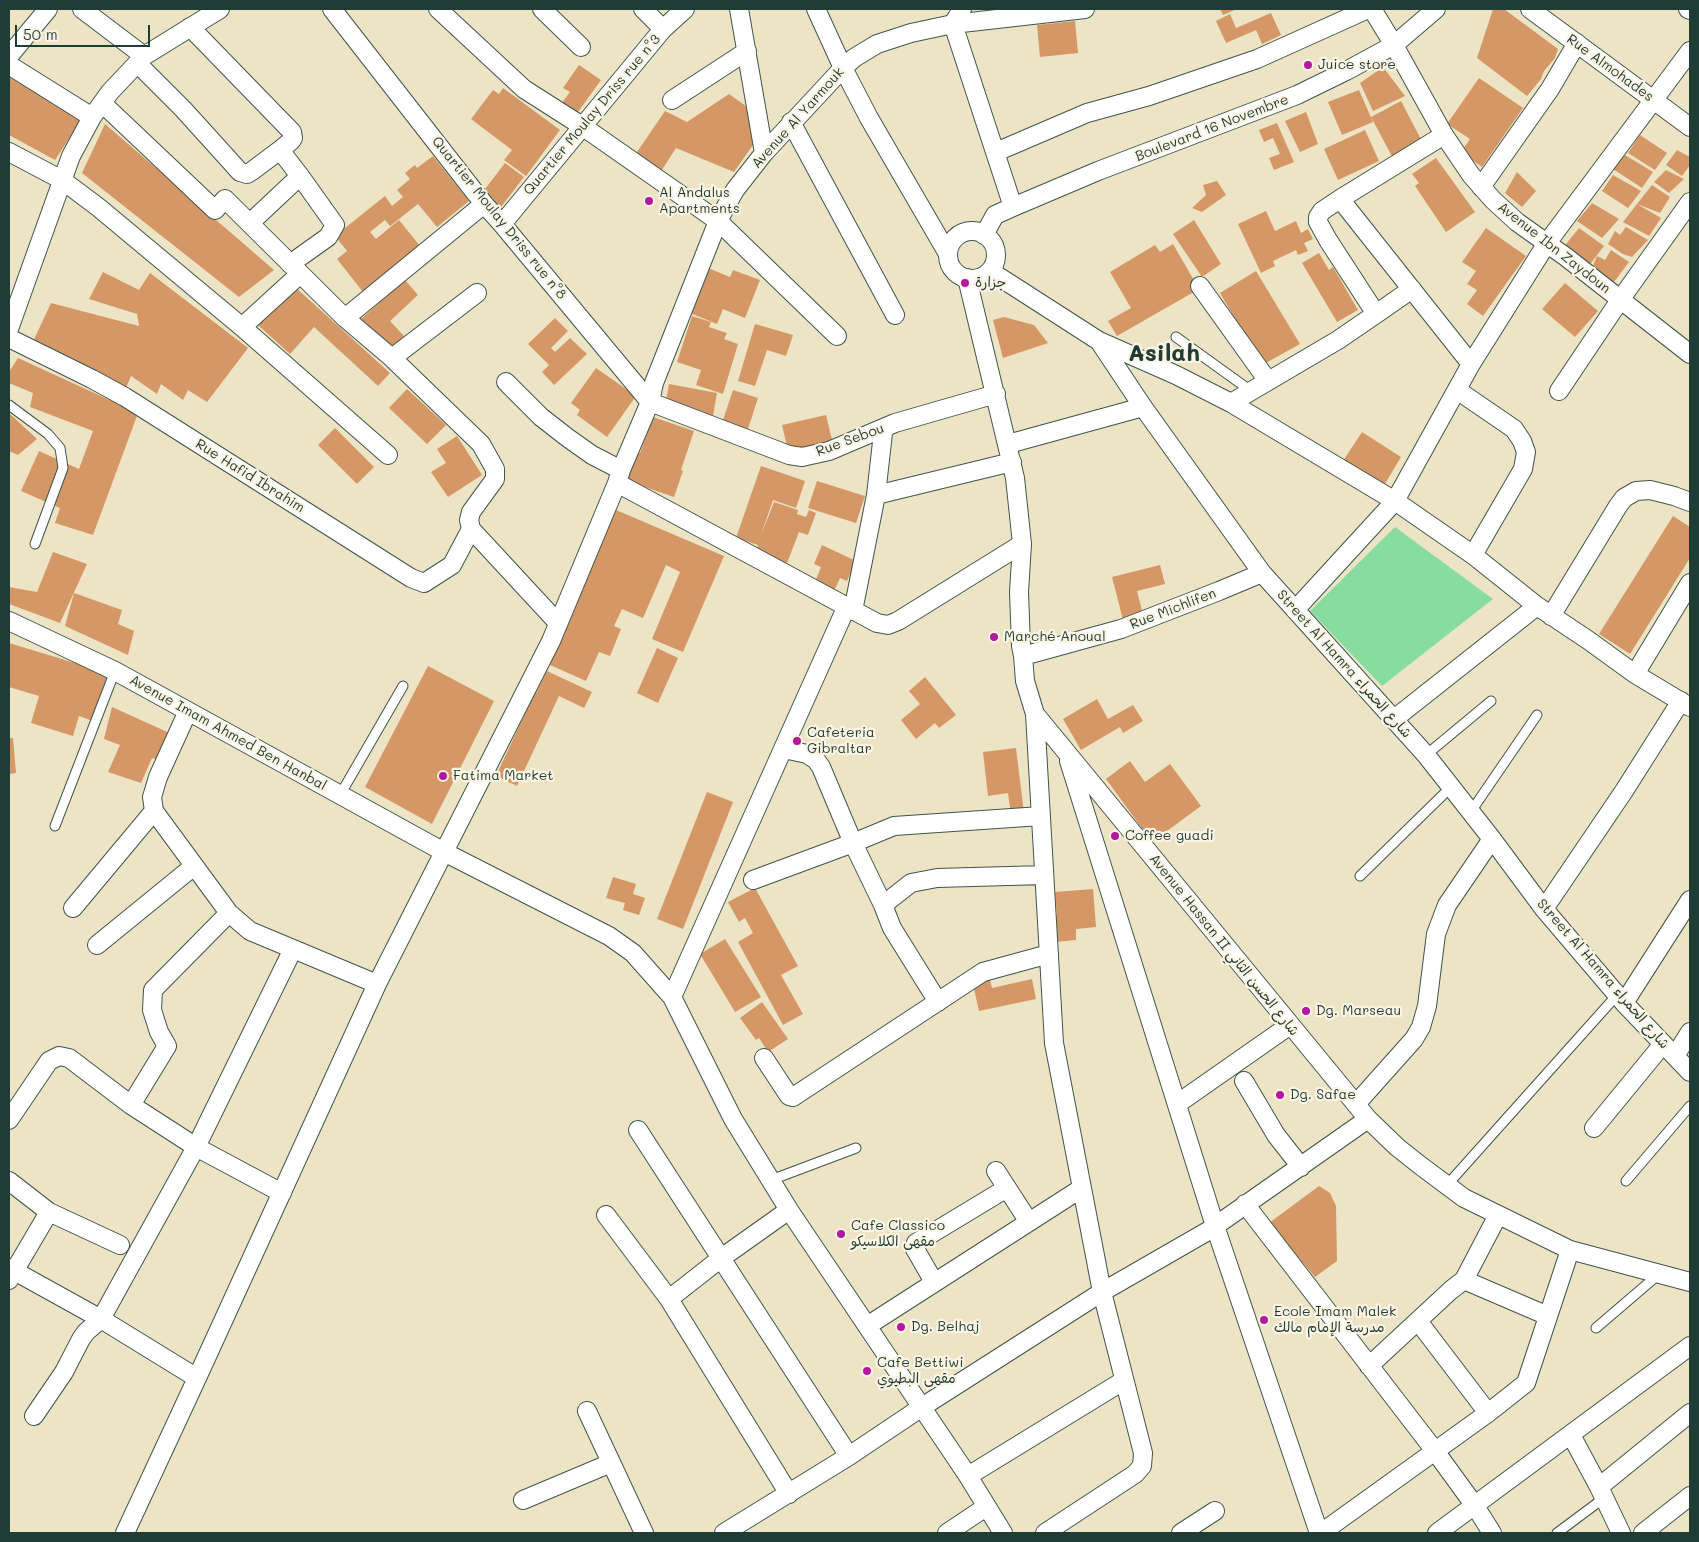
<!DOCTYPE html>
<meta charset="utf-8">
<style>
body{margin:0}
#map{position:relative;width:1699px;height:1542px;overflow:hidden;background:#ede4c5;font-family:Mali,sans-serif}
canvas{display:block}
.frame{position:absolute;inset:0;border:10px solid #1f3d34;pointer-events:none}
.scale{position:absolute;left:15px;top:25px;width:135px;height:22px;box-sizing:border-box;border:2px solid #1f3d34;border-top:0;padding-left:6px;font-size:15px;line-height:18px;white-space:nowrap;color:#1f3d34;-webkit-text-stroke:4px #fcf5e5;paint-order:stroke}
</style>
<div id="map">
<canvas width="1699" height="1542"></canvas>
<div class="frame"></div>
<div class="scale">50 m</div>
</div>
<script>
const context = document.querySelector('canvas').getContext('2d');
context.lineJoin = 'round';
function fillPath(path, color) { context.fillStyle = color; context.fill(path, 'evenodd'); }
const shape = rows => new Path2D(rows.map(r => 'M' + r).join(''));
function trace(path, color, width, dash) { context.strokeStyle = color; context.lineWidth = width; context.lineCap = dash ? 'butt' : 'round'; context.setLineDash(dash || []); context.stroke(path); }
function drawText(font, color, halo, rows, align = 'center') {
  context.font = font + ' Mali,"Playpen Sans Arabic",sans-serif'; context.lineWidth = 4.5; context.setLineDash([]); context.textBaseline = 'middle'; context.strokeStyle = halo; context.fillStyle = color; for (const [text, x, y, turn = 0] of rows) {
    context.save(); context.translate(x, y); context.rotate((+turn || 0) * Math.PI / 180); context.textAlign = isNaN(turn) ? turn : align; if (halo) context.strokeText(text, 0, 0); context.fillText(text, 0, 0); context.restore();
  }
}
fillPath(shape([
 [1395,527,1493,599,1382,686,1310,611]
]), '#87dda0');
fillPath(shape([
 [1220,9,1237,9,1223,15],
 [1493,9,1504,9,1558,49,1555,58,1544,71,1541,79,1527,96,1477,58],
 [1271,13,1281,35,1262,44,1256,30,1226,43,1216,21,1230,14,1236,28],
 [1075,21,1078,53,1040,57,1037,25],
 [579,65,601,80,573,119,558,108,570,92,563,88],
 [1383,67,1405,96,1373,111,1360,83],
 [9,77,82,119,55,160,9,135],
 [1479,78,1523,108,1482,167,1461,152,1470,139,1447,124],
 [503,88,560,130,526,176,504,160,512,150,471,119,493,90,499,94],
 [1359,90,1373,122,1342,135,1328,102],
 [729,94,750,109,755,142,734,172,676,148,658,176,635,155,665,111,687,122],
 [1401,101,1424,145,1394,160,1371,117],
 [1306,112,1318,144,1300,152,1285,121],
 [1277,123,1294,162,1274,170,1269,158,1280,154,1273,138,1264,142,1259,130],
 [105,124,274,270,239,297,82,173],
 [1365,130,1379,161,1338,180,1324,149],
 [1640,135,1667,153,1655,170,1628,153],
 [1677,150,1690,157,1690,165,1682,176,1666,165],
 [1625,155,1653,172,1642,188,1613,169],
 [433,156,469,201,437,227,418,204,390,226,385,220,370,232,376,239,399,220,420,246,363,292,337,259,347,251,335,236,385,196,392,206,403,197,397,190,410,179,405,173,415,165,417,168],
 [1436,158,1475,212,1446,232,1415,186,1419,183,1412,174],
 [505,163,524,177,501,207,482,193],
 [1666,170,1684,179,1669,193,1654,182],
 [1517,172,1536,191,1522,207,1505,193],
 [1613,175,1641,191,1628,208,1602,191],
 [1217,181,1226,195,1202,212,1192,208,1206,195,1203,185],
 [1652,185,1670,197,1660,213,1637,204],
 [1592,203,1619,219,1602,238,1577,221],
 [1637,204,1661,218,1649,236,1623,222],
 [1266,211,1275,231,1296,221,1301,233,1308,229,1313,239,1304,243,1308,251,1298,255,1296,250,1273,261,1275,266,1261,273,1238,224],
 [1194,220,1221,264,1202,277,1173,234],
 [1626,227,1648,240,1632,257,1623,254,1608,244,1615,231,1620,235],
 [1486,228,1526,256,1483,316,1467,304,1477,290,1467,284,1476,271,1462,262],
 [1579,228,1604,246,1588,267,1562,249],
 [1173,244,1199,289,1117,336,1108,321,1131,308,1110,272,1155,245,1160,252],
 [1611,250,1629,262,1611,286,1591,270,1597,256,1605,260],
 [1319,253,1329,270,1333,267,1358,310,1337,322,1302,263],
 [708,268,730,277,733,270,760,280,745,318,723,309,717,324,690,313],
 [1256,271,1300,344,1262,365,1220,293],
 [103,272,139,290,150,273,248,348,207,402,188,390,183,400,161,384,157,394,131,376,124,393,31,346,51,303,139,326,137,314,89,299],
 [405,280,418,295,390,321,404,336,388,351,360,320],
 [1565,283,1598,311,1575,337,1542,309],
 [294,286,390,373,378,386,314,327,290,354,258,325],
 [692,316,711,322,709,327,727,333,724,339,738,344,723,394,696,385,701,370,677,362],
 [1004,317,1034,325,1048,343,1003,358,993,320],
 [555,318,568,331,551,348,555,352,570,338,587,354,554,385,542,372,549,365,528,344],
 [755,324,793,335,786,356,767,350,755,386,738,381],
 [18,358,138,413,93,535,55,523,60,508,21,491,39,451,79,469,93,431,30,407,33,393,9,383,9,372],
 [596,368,636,396,607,437,577,415,580,410,571,403],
 [669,384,717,393,713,416,665,406],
 [407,389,446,425,427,444,389,408],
 [733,390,758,398,746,435,721,426],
 [9,413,37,439,18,455,9,451],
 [826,415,832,440,788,451,782,425],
 [653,417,694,431,681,470,683,471,674,497,627,481,637,452,640,453],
 [335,428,374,467,357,484,318,445],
 [1362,432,1401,457,1383,487,1343,461],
 [457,436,482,475,448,497,431,472,446,463,437,449],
 [761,466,805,481,796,508,773,500,760,538,774,502,798,510,797,514,806,517,809,510,816,513,808,535,799,532,787,563,756,552,758,545,736,538],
 [817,481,865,496,856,523,808,508],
 [616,510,724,556,683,652,652,639,680,572,666,565,643,618,622,609,614,626,621,629,610,656,599,652,586,681,550,665],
 [1673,516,1690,527,1690,558,1630,654,1599,634],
 [822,545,856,561,847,581,840,578,834,591,815,582,821,567,814,564],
 [53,552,87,564,60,623,9,604,9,587,37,592],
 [1160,565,1165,584,1137,591,1143,615,1123,620,1112,577],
 [74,593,122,610,118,624,134,631,128,655,65,626],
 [9,643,108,673,93,721,79,716,73,736,31,723,39,696,9,687],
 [657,648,678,658,658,703,637,693],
 [428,666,494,701,432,824,365,787],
 [547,671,592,692,584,708,559,696,517,786,496,776,535,692,536,693],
 [925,677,956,715,939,728,935,723,916,739,901,720,920,704,909,691],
 [1097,699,1108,719,1133,705,1143,721,1123,733,1120,727,1081,750,1063,719],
 [112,707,174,735,163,761,152,758,141,783,108,772,120,745,104,739],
 [9,738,13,738,16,773,9,774],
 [1016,748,1024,813,1011,815,1008,793,988,796,983,752],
 [1130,761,1145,782,1170,764,1201,806,1152,842,1106,779],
 [707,792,733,802,683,929,657,919],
 [613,877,636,884,633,894,645,898,639,915,623,910,625,903,606,898],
 [755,888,798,966,781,975,803,1014,783,1025,738,942,753,933,745,918,739,922,728,902],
 [1093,889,1096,927,1076,929,1076,940,1055,942,1052,915,1057,915,1055,892],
 [725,939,761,997,735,1012,700,954],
 [989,976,992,988,1032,979,1036,999,979,1011,972,980],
 [762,1002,788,1039,768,1052,759,1038,756,1040,740,1018],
 [1319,1186,1330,1193,1336,1206,1337,1261,1315,1277,1269,1223]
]), '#d59765');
const lane = shape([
 [1176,337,1251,391],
 [9,405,48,434,60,448,63,468,35,544],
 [1426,755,1491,701],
 [340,795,403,686],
 [1470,813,1537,715],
 [55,826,115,671],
 [1360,876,1451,787],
 [771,1180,856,1148],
 [1626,1181,1690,1106],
 [1447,1185,1617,995],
 [1596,1328,1659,1274],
 [1557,1533,1604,1498]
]);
const street = shape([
 [82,9,144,56],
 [332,9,484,204,502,224,650,402,789,455,802,457,829,451,895,423,996,394],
 [438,9,524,89,582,126,718,221,837,336],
 [542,9,581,47],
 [643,9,663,29],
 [739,9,764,153],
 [816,9,843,68,869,118,948,254],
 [962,9,953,24,1013,207],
 [1372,9,1394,45,1444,135,1471,175,1493,200,1517,222,1566,257,1690,354],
 [1530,9,1690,127],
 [1688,9,1690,10],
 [190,27,292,132,293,138,291,141,280,150],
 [9,56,48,9],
 [137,63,183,109,240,172,247,174,252,171,280,150,300,176,335,225,328,237,290,264],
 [9,65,92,117],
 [672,100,747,51],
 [102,103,215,210,225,199,345,318,392,358,481,444,495,469,495,479,471,512,469,520,471,529,558,623],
 [791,122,895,315],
 [9,152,62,180,98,207,242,327,388,455],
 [996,152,1087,113,1149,96,1257,59,1368,9],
 [1481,187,1550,89,1577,43],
 [250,223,300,176],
 [502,224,663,29,685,9],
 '948 255a24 24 0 1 1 48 0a24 24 0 1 1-48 0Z',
 [984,235,995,215,1013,207,1098,171,1297,95,1346,71,1394,45,1436,9],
 [990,271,1099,341,1143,407,1262,573,1426,755,1492,839,1544,909,1624,1003,1690,1072],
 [967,278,1015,478,1022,544,1019,592,1021,646,1023,656,1025,681,1035,714,1368,1119,1397,1147,1421,1166,1464,1198,1570,1250,1690,1282],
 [1200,286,1268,381],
 [1376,314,1412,289],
 [345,318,484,204],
 [242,327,300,274],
 [9,329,71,156,92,117,110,92,144,56,220,9],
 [9,338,92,379,125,397,411,578,424,583,452,565,471,529],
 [1099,341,1176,375,1231,403,1395,501,1473,555,1537,606,1588,640,1635,674,1690,707],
 [392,358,477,293],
 [1471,364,1547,243,1690,51],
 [506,382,541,417,568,438,592,455,621,470],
 [1457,390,1514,429,1522,441,1526,452,1523,469,1473,555],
 [1559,391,1620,300,1690,202],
 [1231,403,1338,340,1376,314,1328,240,1318,222,1318,217,1322,211,1340,199],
 [1008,444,1143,407],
 [617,483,621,470,650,402,654,383,718,221,735,190,764,153,843,68,854,58,877,44,911,33,953,24,1085,9],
 [876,495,1012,462],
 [1295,610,1395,501,1471,364,1340,199,1444,135],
 [853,611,876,495,883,433,886,427],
 [1551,616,1618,506,1624,498,1636,491,1650,490,1674,496,1690,502],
 [9,621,115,671,444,852,609,936,633,953,672,997,733,1119,789,1210,968,1476,1003,1533],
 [1023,656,1121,629,1219,591,1262,573],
 [1635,674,1690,583],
 [188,711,158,777,152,797,154,811,229,913,250,931,377,984],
 [1035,714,1054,1043,1102,1292,1143,1453,1142,1466,1135,1474,1045,1533],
 [1394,719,1537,606],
 [784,749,807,754,816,760,821,767,853,843,883,905,892,928,938,1002],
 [1069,761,1215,1226,1319,1533],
 [753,880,853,843,894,826,1041,816],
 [883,905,911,883,937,878,1044,875],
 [73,908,154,811],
 [1544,909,1624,791,1681,701],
 [97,945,194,866],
 [672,997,846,608],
 [1624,1003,1690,900],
 [1675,1056,1690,1032],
 [764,1058,789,1096,793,1097,983,972,1049,954],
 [1244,1081,1276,1135,1301,1167],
 [1177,1104,1290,1025],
 [1356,1104,1414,1039,1421,1027,1427,1006,1436,934,1447,905,1492,839],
 [131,1105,167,1046,159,1032,152,1010,153,990,229,913],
 [9,1120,49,1061,59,1056,69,1058,131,1105,196,1147,282,1193],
 [1594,1128,1663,1044],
 [638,1130,849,1456],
 [996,1171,1029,1222],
 [9,1181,49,1212,9,1280],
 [1245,1204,1435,1451,1475,1506,1492,1533],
 [49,1212,120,1245],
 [606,1215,669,1299,789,1494],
 [9,1268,101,1319,197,1378,377,984,551,641,617,483,877,623,888,625,898,621,1022,544],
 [1464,1280,1548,1316],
 [934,1282,915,1249,916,1243,1007,1188],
 [669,1299,720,1259,789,1210],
 [1418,1321,1488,1413],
 [867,1326,1082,1188],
 [1369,1366,1451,1290,1464,1280,1498,1215],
 [587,1411,644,1533],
 [34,1416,64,1372,81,1339,86,1332,101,1319,196,1147,293,949],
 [1571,1435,1599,1487,1621,1533],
 [968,1476,1123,1381],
 [1599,1487,1690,1413],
 [523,1500,611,1463],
 [125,1533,197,1378],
 [724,1533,849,1456,922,1407,1102,1292,1208,1231,1368,1119],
 [947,1533,986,1507],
 [1181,1533,1215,1511],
 [1321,1533,1488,1413,1526,1383,1570,1250],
 [1437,1533,1690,1346],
 [1643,1533,1690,1496]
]);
trace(lane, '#3e564a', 11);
trace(street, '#3e564a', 20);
trace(lane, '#fff', 9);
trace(street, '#fff', 18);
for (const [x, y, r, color] of [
 [1308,65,5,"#b5179e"],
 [649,201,5,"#b5179e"],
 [965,283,5,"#b5179e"],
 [994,637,5,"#b5179e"],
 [797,741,5,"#b5179e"],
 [443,776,5,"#b5179e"],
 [1115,836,5,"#b5179e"],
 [1306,1011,5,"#b5179e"],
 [1280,1095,5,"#b5179e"],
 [841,1234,5,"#b5179e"],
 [1264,1320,5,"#b5179e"],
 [901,1327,5,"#b5179e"],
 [867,1371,5,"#b5179e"]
]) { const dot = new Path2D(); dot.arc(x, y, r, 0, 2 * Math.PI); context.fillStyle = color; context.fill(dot); trace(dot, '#fcf5e5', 2); }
drawText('14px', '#1f3d34', '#fcf5e5', [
 ["Juice store",1318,65],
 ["Al Andalus",659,193],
 ["Apartments",659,209],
 ["جزارة",975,283],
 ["Marché Anoual",1004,637],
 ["Cafeteria",807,733],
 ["Gibraltar",807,749],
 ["Fatima Market",453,776],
 ["Coffee guadi",1125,836],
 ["Dg. Marseau",1316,1011],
 ["Dg. Safae",1290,1095],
 ["Cafe Classico",851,1226],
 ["مقهى الكلاسيكو",851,1242],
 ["Ecole Imam Malek",1274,1312],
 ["مدرسة الإمام مالك",1274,1328],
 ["Dg. Belhaj",911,1327],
 ["Cafe Bettiwi",877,1363],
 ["مقهى البطيوي",877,1379]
], 'left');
drawText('14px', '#1f3d34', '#fcf5e5', [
 ["Rue Almohades",1610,68,36],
 ["Quartier Moulay Driss rue n°3",592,115,-50],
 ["Avenue Al Yarmouk",798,118,-48],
 ["Boulevard 16 Novembre",1212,128,-21],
 ["Quartier Moulay Driss rue n°8",499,218,51],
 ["Avenue Ibn Zaydoun",1554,248,38],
 ["Rue Sebou",850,440,-20],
 ["Rue Hafid Ibrahim",250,476,32],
 ["Rue Michlifen",1173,609,-21],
 ["Street Al Hamra شارع الحمراء",1344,664,48],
 ["Avenue Imam Ahmed Ben Hanbal",228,733,29],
 ["Avenue Hassan II شارع الحسن الثاني",1224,945,51],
 ["Street Al Hamra شارع الحمراء",1603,974,49]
]);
drawText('bold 24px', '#1f3d34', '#fcf5e5', [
 ["Asilah",1164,354]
]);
</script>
